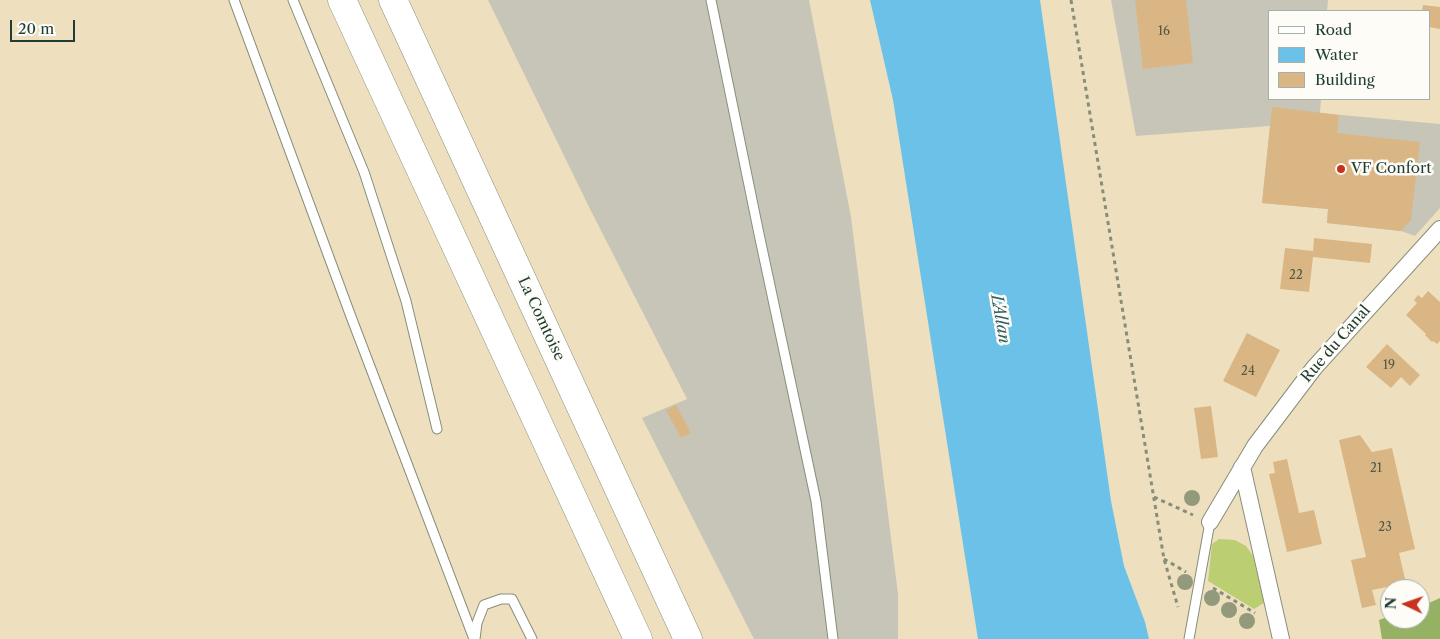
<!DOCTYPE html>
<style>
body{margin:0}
#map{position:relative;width:1440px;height:639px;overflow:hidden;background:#eee0bf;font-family:"Libre Caslon Text",serif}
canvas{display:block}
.legend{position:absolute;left:1268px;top:10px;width:162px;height:90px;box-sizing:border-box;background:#fdfcf7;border:1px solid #a4b0a9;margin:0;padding:6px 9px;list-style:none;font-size:15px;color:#1f3d34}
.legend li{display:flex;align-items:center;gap:10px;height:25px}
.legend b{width:25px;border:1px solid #a4b0a9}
.north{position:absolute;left:1380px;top:579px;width:50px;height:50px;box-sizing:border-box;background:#fdfcf7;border:1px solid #a4b0a9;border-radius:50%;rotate:273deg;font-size:14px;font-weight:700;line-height:20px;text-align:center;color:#1f3d34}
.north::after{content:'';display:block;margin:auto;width:18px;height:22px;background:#c8321e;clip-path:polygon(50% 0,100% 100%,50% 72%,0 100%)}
.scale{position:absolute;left:10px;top:20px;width:65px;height:22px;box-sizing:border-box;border:2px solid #1f3d34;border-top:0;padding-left:6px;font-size:15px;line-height:18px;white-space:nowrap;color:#1f3d34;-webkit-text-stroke:4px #fdfcf7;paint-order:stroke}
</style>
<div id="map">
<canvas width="1440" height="639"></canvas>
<ul class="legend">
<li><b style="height:6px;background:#fff"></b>Road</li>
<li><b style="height:14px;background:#6cc1e8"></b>Water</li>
<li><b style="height:14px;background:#dbb685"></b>Building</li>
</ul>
<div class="north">N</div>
<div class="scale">20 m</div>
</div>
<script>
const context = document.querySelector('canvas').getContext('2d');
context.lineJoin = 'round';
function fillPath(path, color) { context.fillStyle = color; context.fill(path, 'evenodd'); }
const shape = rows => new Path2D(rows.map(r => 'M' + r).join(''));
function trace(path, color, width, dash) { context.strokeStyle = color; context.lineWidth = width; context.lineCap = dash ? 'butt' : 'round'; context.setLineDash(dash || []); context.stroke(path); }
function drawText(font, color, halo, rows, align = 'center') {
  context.font = font + ' "Libre Caslon Text",serif'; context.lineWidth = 5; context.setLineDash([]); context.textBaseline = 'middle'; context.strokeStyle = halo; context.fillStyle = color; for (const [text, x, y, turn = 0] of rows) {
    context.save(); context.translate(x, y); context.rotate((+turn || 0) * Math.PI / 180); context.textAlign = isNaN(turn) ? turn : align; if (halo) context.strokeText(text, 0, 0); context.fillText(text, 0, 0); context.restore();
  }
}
fillPath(shape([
 [488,0,809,0,851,217,898,594,898,639,754,639,642,418,687,399,589,207],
 [1111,0,1328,0,1327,11,1269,11,1269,99,1321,99,1320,113,1440,124,1440,208,1415,236,1401,231,1327,223,1328,209,1262,203,1270,126,1136,136]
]), '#c6c5b8');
fillPath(shape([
 [1219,539,1235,540,1246,546,1253,556,1264,603,1254,609,1208,581,1212,544]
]), '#bbce72');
fillPath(shape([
 [1440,598,1440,639,1382,639,1379,620,1390,616,1390,619,1420,619,1420,607]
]), '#94b164');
fillPath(shape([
 [870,0,1040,0,1111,501,1124,566,1145,622,1149,639,978,639,893,100]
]), '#6cc1e8');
fillPath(shape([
 [1135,0,1186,0,1193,63,1143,69],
 [1423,5,1440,7,1440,29,1429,27,1429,11,1422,11],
 [1272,107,1339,115,1337,133,1420,142,1411,220,1401,231,1327,223,1328,209,1262,203],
 [1314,238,1372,244,1370,263,1313,257,1309,292,1280,289,1285,248,1313,251],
 [1428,291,1440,302,1440,341,1437,344,1433,341,1432,342,1425,335,1426,334,1406,315,1417,303,1414,300,1418,295,1422,298],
 [1247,333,1280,350,1256,397,1223,381],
 [1387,344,1420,375,1410,386,1401,377,1391,388,1366,367],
 [676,405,691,433,681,438,666,410],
 [1211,406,1218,457,1201,459,1194,408],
 [1360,435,1372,452,1392,448,1415,549,1399,553,1406,583,1372,590,1376,605,1362,608,1351,560,1366,557,1339,440],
 [1287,459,1299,513,1314,510,1322,544,1287,552,1269,474,1275,473,1273,462]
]), '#dbb685');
const service = shape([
 [234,0,350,314,474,639],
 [293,0,364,172,406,301,437,429],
 [711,0,759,234,816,501,833,639],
 [475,639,477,623,484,605,501,599,512,599,532,639],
 [1189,639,1210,522]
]);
const minor = shape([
 [1242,467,1281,639],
 [1210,522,1255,446,1314,368,1440,229]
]);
const motorway = shape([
 [342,0,638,639],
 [393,0,688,639]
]);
trace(service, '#868e7a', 11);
trace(minor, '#868e7a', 18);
trace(motorway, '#868e7a', 29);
trace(shape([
 [1071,0,1164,559,1178,607],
 [1154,497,1193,515],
 [1164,559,1186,572],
 [1213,588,1255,613]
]), '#868e7a', 3, [4, 4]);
trace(service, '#fff', 9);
trace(minor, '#fff', 16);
trace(motorway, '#fff', 28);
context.fillStyle = '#929a7b';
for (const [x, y] of [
 [1192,498],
 [1185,582],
 [1212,598],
 [1229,610],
 [1247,621]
]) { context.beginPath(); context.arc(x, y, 8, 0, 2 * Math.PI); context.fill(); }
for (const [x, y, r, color] of [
 [1341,169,5,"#c8321e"]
]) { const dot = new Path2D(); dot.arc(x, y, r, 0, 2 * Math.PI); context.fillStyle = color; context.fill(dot); trace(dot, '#fdfcf7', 2); }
drawText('12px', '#4e5b48', null, [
 ["16",1164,32],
 ["22",1296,276],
 ["19",1389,366],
 ["24",1248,372],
 ["21",1376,469],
 ["23",1385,528]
]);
drawText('15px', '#1f3d34', '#fdfcf7', [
 ["VF Confort",1351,169]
], 'left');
drawText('15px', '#1f3d34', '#fdfcf7', [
 ["La Comtoise",541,319,65],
 ["Rue du Canal",1336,344,-49]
]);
drawText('italic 16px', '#325e61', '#fdfcf7', [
 ["L'Allan",1000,319,80]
]);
</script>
